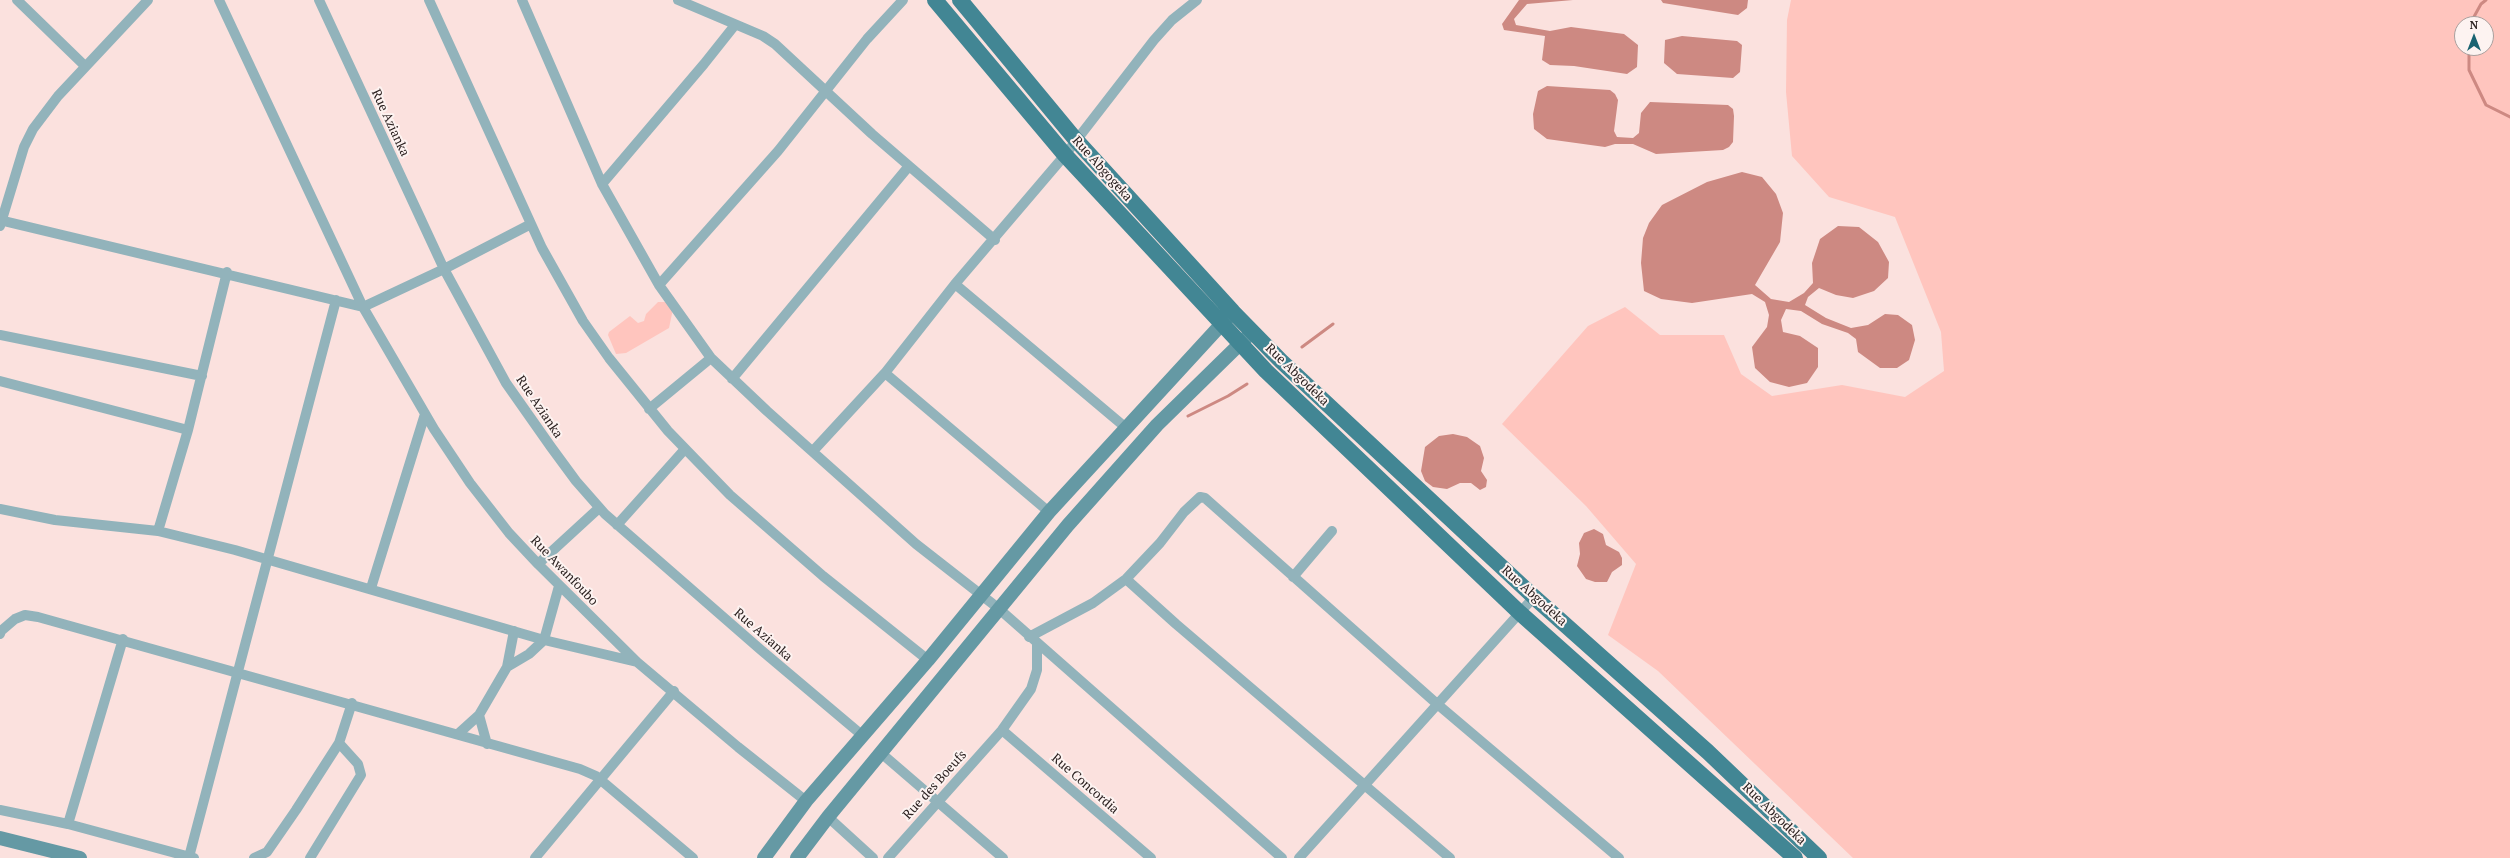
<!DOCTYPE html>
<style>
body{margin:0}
#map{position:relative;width:2510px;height:858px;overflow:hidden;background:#fbe1de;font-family:"PT Serif",serif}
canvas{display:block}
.north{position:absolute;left:2454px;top:16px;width:40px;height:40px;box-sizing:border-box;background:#fdf3f1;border:1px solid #a99f9d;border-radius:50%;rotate:0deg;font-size:11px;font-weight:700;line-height:16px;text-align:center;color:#2b2120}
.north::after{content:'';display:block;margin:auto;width:14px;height:18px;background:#1a6371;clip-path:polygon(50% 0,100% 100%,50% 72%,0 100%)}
</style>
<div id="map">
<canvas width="2510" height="858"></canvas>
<div class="north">N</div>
</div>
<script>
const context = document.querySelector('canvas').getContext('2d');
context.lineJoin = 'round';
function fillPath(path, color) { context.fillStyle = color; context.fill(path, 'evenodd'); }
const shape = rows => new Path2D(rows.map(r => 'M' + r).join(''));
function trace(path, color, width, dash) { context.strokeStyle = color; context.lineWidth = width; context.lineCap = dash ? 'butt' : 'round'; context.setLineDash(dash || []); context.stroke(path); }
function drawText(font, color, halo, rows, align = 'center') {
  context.font = font + ' "PT Serif",serif'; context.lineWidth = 4; context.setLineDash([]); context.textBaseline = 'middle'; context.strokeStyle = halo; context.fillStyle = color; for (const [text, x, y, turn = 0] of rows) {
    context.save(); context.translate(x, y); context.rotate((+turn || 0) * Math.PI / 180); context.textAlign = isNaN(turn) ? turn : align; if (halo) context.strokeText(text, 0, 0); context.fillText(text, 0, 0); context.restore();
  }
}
fillPath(shape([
 [1791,0,2510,0,2510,858,1853,858,1658,671,1608,635,1636,564,1586,506,1502,424,1588,326,1625,307,1660,335,1724,335,1741,374,1772,396,1842,385,1905,397,1944,371,1941,332,1895,217,1829,197,1792,156,1786,92,1787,20],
 [2462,24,2486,24,2486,48,2462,48],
 [658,302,666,302,673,309,669,328,626,353,616,354,608,335,609,332,630,316,638,323,644,321,646,314]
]), '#ffc5be');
fillPath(shape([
 [1519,0,1573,0,1527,4,1514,19,1516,25,1550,31,1571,27,1624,34,1638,45,1637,67,1627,74,1574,66,1550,65,1542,60,1545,36,1504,30,1502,24],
 [1661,0,1748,0,1747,8,1738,15,1663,3],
 [1682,36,1737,41,1742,45,1740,72,1733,78,1677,74,1664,63,1665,40],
 [1547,86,1610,90,1615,94,1618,100,1614,131,1617,137,1633,138,1639,133,1641,113,1650,102,1728,105,1733,109,1734,116,1733,142,1729,147,1723,150,1656,154,1633,144,1615,144,1605,147,1547,139,1534,129,1533,114,1538,91],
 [1742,172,1762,177,1776,194,1783,213,1780,242,1755,285,1771,299,1789,302,1804,293,1813,283,1812,263,1820,239,1838,226,1859,227,1878,242,1889,262,1888,278,1874,291,1853,298,1836,295,1819,288,1808,297,1805,305,1826,318,1851,328,1868,325,1885,314,1898,315,1912,325,1915,340,1909,360,1897,368,1880,368,1858,352,1856,339,1848,333,1822,324,1801,311,1786,309,1781,320,1783,332,1800,336,1818,348,1818,367,1807,383,1789,387,1770,382,1755,368,1752,347,1767,327,1769,315,1765,302,1752,294,1692,303,1661,299,1644,291,1641,263,1643,238,1649,223,1662,205,1707,182],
 [1453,434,1467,437,1480,446,1484,458,1481,471,1487,480,1486,487,1480,490,1471,483,1460,483,1447,489,1433,487,1425,481,1421,471,1425,447,1439,436],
 [1594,529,1603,534,1606,545,1619,552,1622,558,1622,565,1612,572,1607,582,1595,582,1586,579,1577,566,1580,554,1579,543,1584,533]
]), '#cd8982');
trace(shape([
 [2470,24,2481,4,2486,0],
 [2469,48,2469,70,2486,105,2510,117],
 [1302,347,1333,324],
 [1188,416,1228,396,1247,384]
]), '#cd8982', 3);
trace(shape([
 [17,0,85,66],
 [219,0,363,307,434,429,470,483,509,533,538,564,637,662,738,747,806,801],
 [319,0,444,269,506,383,551,447,576,481,605,514,761,650,863,736],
 [429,0,542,248,583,321,609,358,668,431,730,495,823,576,928,660],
 [522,0,602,184,659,285,711,358,767,411,916,544,998,608,1282,858],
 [678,0,763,36,775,44,872,134,995,240],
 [602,184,704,64,735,25],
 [0,220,363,307,444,269,531,224],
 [0,226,24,147,33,129,58,96,148,0],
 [955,284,1125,427],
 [659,285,778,151,867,39,903,0],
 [0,335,202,376],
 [885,373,1049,512],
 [732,379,909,166],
 [0,381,188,430],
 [649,409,711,358],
 [813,451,885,373,955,284,1065,155,1154,40,1172,20,1197,0],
 [0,509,55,520,158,531,235,550,544,640,637,662],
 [617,525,685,449],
 [158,531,188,430,227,272],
 [538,564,599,508],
 [1293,577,1332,531],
 [1126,579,1176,624,1450,858],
 [371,588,425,414],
 [0,634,1,631,15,619,25,615,38,617,580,769,596,776,693,858],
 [1029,637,1093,603,1126,579,1160,543,1184,512,1200,497,1205,498,1436,703,1619,858],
 [507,667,514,631],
 [479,715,487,744],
 [1002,730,1151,858],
 [458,734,479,715,507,667,529,654,544,640,559,586],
 [881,753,1003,858],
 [0,810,68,824,194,858],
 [828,817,873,858],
 [68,824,123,639],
 [189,857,336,300],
 [254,858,267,852,296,810,339,743,352,703],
 [310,858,361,775,358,764,339,743],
 [535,858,674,691],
 [888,858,1002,730,1031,689,1037,670,1037,644],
 [1299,858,1534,597]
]), '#92b3bb', 10);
trace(shape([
 [0,838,80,858],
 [764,858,806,801,928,660,1049,512,1230,315],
 [797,858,828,817,1068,525,1157,425,1248,336]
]), '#6599a4', 14);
trace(shape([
 [935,0,1065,155,1266,371,1520,613,1795,858],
 [960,0,1076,140,1233,312,1281,361,1534,597,1708,752,1819,858]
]), '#428694', 16);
drawText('13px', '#2b2120', '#fdf3f1', [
 ["Rue Azianka",390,123,65],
 ["Rue Abgogeka",1102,169,48],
 ["Rue Abgodeka",1297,375,44],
 ["Rue Azianka",539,407,56],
 ["Rue Awanfoubo",564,571,46],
 ["Rue Abgodeka",1534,596,42],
 ["Rue Azianka",763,635,41],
 ["Rue Concordia",1085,784,41],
 ["Rue des Boeufs",935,785,-48],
 ["Rue Abgodeka",1774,814,44]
]);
</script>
